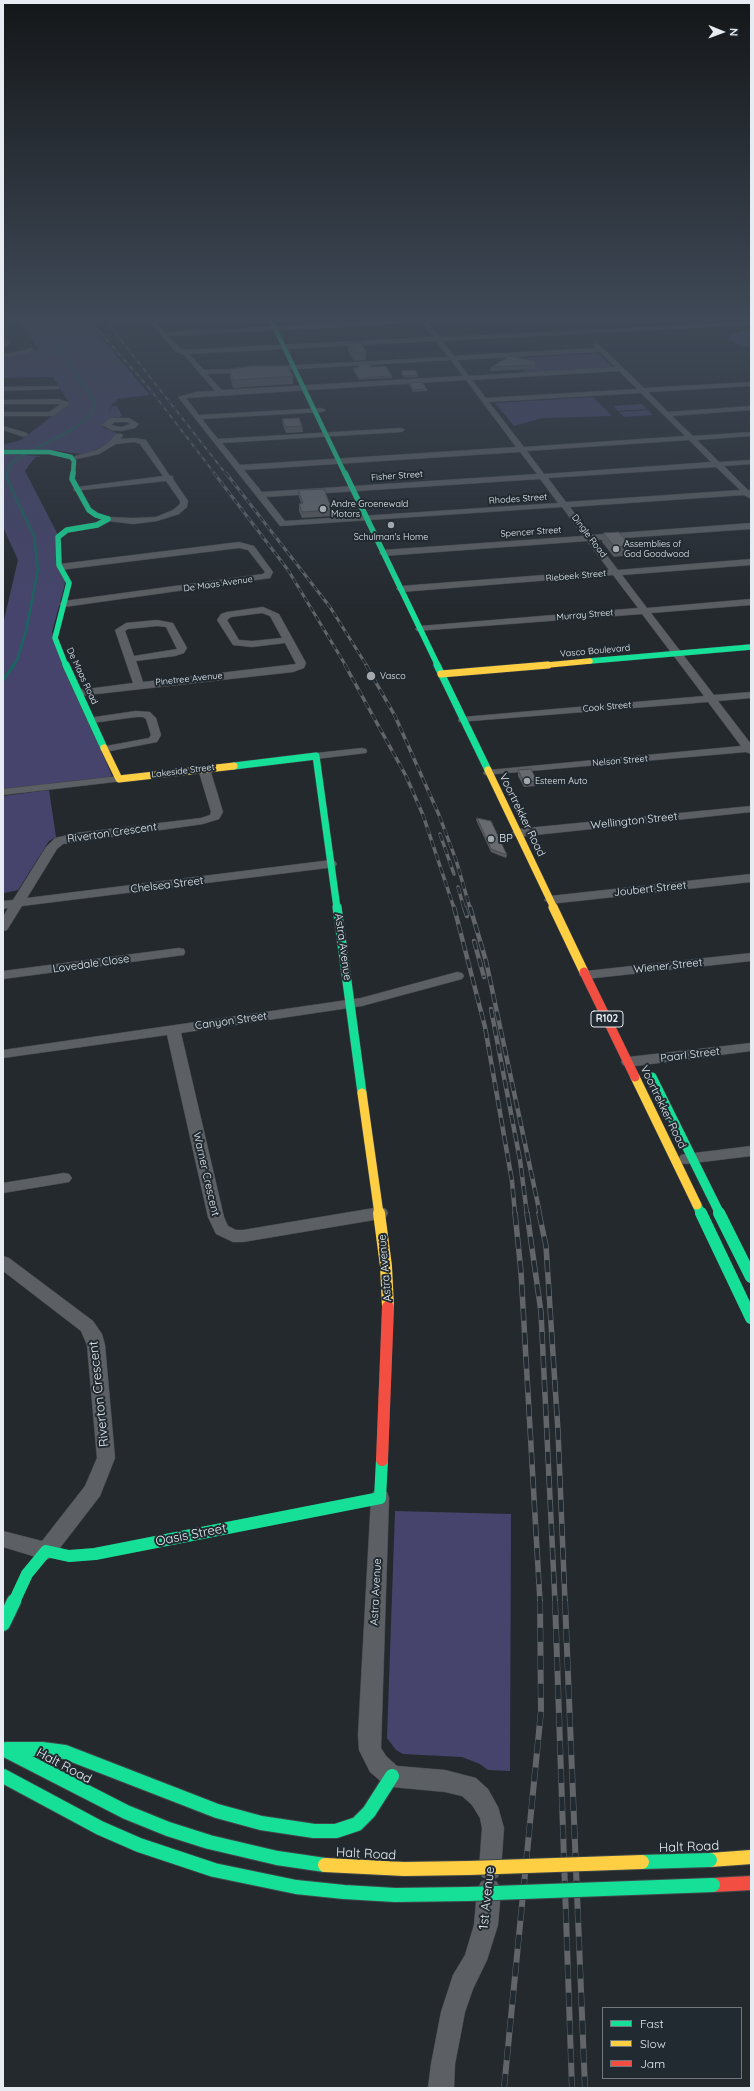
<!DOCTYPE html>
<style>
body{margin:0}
#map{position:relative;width:754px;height:2091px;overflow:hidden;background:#24292e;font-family:Quicksand,sans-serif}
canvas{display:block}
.frame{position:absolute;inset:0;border:4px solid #e6ecf1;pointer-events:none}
.legend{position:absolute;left:602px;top:2007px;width:140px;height:72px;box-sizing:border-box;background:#212a31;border:1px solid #70787e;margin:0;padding:5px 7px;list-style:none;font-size:12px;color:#e6ecf1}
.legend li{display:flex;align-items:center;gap:8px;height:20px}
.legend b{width:20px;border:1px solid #70787e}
.north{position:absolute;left:702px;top:12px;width:40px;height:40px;-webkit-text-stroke:3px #212a31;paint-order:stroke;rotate:91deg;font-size:11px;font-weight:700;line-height:16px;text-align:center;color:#e6ecf1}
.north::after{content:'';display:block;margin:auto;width:14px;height:18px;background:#e6ecf1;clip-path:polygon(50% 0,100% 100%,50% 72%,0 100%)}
</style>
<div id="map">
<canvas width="754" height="2091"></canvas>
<div class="frame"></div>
<ul class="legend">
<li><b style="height:5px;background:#16e098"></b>Fast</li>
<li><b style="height:5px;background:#ffcf43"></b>Slow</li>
<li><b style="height:5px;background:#f24e42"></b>Jam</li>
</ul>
<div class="north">N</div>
</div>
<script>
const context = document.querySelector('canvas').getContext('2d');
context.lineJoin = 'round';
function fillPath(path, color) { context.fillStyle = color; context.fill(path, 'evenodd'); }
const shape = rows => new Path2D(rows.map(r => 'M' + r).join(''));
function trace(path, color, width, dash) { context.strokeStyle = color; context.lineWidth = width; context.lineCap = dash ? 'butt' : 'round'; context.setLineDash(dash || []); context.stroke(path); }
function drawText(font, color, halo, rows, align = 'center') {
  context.font = font + ' Quicksand,sans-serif'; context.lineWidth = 4; context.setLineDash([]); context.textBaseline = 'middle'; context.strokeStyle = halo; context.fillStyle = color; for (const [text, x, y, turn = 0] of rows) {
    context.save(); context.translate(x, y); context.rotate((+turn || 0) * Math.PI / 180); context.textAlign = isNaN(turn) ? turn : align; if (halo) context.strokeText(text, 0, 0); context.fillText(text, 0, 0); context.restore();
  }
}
fillPath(shape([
 [20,322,88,322,150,395,117,399,117,401,112,404,108,414,112,406,117,406,122,416,102,424,104,428,117,433,111,442,87,454,81,454,52,450,3,449,3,445,21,440,69,403,53,377,3,378,3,358,24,354,38,349],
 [751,328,751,348,735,343,729,339,732,334],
 [598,353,612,367,526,373,522,371,530,368,521,358],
 [593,397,612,416,542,418,514,426,495,403],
 [642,404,647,409,618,411,614,406],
 [648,410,653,415,624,417,619,412],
 [3,454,42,456,36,457,32,461,25,471,57,533,65,584,52,632,112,776,110,777,3,789,3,624,18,560,3,527],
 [49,790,56,837,49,841,18,890,4,893,3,796],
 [395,1511,511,1514,510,1771,488,1770,480,1764,462,1757,403,1754,396,1750,387,1738]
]), '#46446c');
trace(shape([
 [7,474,8,467,16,459,71,430,87,419,93,411,95,402,41,322]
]), '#1a6460', 2);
trace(shape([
 [7,473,7,479,34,536,38,569,26,631,17,660,13,666]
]), '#1a6460', 2.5);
trace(shape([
 [3,680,14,665]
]), '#1a6460', 3);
const street = shape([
 [150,322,156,322,165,332,362,322,402,322,399,324,168,336,182,350,433,337,422,322,428,322,440,337,751,322,751,325,442,341,454,356,596,348,593,345,596,343,604,349,644,388,751,382,751,386,648,392,668,412,751,406,751,410,672,416,693,436,751,432,751,436,697,440,719,462,751,460,751,464,724,466,748,490,751,490,751,499,744,495,570,507,591,535,751,523,751,529,595,540,618,570,751,559,751,565,622,575,647,608,751,599,751,605,651,613,714,695,751,692,751,698,718,701,751,744,751,754,746,752,485,775,483,773,485,771,489,770,741,746,708,702,459,722,458,720,463,717,704,696,642,614,417,631,415,629,420,626,638,608,613,575,401,592,396,589,401,586,609,570,587,541,383,556,379,553,383,550,583,536,562,507,280,526,178,397,196,392,215,391,184,355,176,352,150,322],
 [436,341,448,357,280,366,277,368,280,370,451,360,463,376,222,390,207,374,248,372,250,371,250,369,204,370,189,354,436,341],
 [600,352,615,367,469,376,457,360,600,352],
 [619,371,637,389,486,398,472,380,619,371],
 [466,380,516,447,240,465,222,443,401,432,405,430,401,428,218,439,202,419,322,412,326,410,322,408,199,415,186,398,466,380],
 [641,393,685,436,524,447,489,402,641,393],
 [689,440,711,462,544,474,527,451,689,440],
 [520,452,537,474,262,492,244,470,520,452],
 [716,467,740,490,566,502,548,478,716,467],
 [540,479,558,503,285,521,266,497,540,479],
 [3,333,5,334,10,343,3,349,3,333],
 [31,347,34,349,29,353,3,358,3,354,25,350,31,347],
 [57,386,59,387,59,389,3,391,3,387,57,386],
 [59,399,70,403,54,416,3,416,3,412,49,412,61,404,3,404,3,400,59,399],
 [110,418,129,418,139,424,135,428,121,431,111,430,102,425,110,418],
 [115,422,127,422,130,424,121,427,111,425,115,422],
 [3,426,27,433,28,435,24,437,3,430,3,426],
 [116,434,122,434,123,436,120,439,134,438,146,440,170,476,173,476,173,479,188,501,187,507,179,514,157,521,133,524,108,521,104,519,108,517,133,518,156,517,173,510,180,504,180,501,166,481,74,491,73,489,77,487,163,476,140,444,134,442,116,444,99,454,72,460,68,458,97,450,108,443,116,434],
 [239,542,254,546,273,572,270,578,64,607,59,604,64,601,263,574,265,572,248,550,239,548,60,570,56,567,60,564,239,542],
 [263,607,279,614,306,663,304,668,293,672,79,696,74,693,79,690,133,683,115,630,126,623,157,620,173,623,187,648,184,653,175,656,136,661,143,682,296,664,285,643,252,647,233,645,217,620,221,614,227,612,263,607],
 [262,613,270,616,282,638,252,641,239,640,227,620,231,617,262,613],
 [157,626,166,627,177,649,134,656,125,631,128,629,157,626],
 [136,711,150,712,156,718,161,735,157,742,105,752,101,751,100,749,101,747,149,738,151,735,146,719,143,717,136,717,92,723,88,722,87,720,88,718,136,711],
 [362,748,366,749,367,751,366,753,316,759,311,756,316,753,362,748],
 [204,766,210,769,223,812,219,819,203,824,63,844,57,849,27,898,331,860,335,861,337,864,335,867,22,906,7,930,3,931,3,917,8,908,3,909,3,901,13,900,46,847,55,838,76,833,201,818,210,815,211,812,198,769,204,766],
 [119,776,125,779,123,781,3,795,3,789,119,776],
 [751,806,751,812,517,837,511,833,517,829,751,806],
 [751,874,751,882,550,904,544,900,550,896,751,874],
 [179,948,184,949,185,952,184,955,3,979,3,971,179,948],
 [751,953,751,961,586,979,579,975,586,971,751,953],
 [457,972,462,973,464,976,462,979,362,1006,181,1033,224,1217,228,1226,236,1230,243,1230,380,1207,386,1209,388,1213,386,1217,380,1219,243,1242,233,1242,216,1234,208,1217,167,1035,3,1058,3,1050,361,998,457,972],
 [751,1043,751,1051,628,1067,623,1065,621,1062,623,1059,628,1057,751,1043],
 [751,1146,751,1156,686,1164,681,1163,678,1159,681,1155,686,1154,751,1146],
 [64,1173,69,1174,72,1178,69,1182,3,1193,3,1183,64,1173],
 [3,1256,9,1258,93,1321,102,1334,105,1345,115,1458,100,1496,53,1557,46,1560,3,1547,3,1531,42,1541,85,1486,97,1458,87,1345,81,1331,3,1271,3,1256],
 [380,1490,387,1492,389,1498,381,1748,386,1756,397,1766,445,1770,476,1778,488,1789,498,1807,504,1828,501,1869,498,1877,492,1880,497,1882,501,1890,498,1925,487,1960,473,1989,465,2012,455,2064,454,2088,428,2088,431,2064,441,2012,453,1975,465,1955,474,1925,477,1890,481,1882,487,1879,482,1877,479,1869,482,1828,480,1818,472,1805,462,1796,445,1792,392,1787,384,1784,370,1772,359,1750,358,1735,371,1498,373,1492,380,1490]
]);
const fastFar5 = shape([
 [272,322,345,474],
 [3,452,49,452,71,457,74,461,73,474]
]);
const fastFar4 = shape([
 [73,473,72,479,89,510,96,515,108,519],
 [345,473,438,666],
 [590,661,751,647],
 [66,666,55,638,69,583,59,565,58,537,67,530,97,525,108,519]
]);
const fastFar3 = shape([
 [66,665,104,748],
 [437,665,488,770],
 [234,766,316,756,337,908]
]);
const fastFar2 = shape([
 [337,907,362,1093],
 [652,1077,720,1214],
 [697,1205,701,1214]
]);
const fastFar1 = shape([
 [701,1213,751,1318],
 [719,1213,751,1277],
 [14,1602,27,1574,46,1551,69,1556,95,1554,380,1498,382,1460]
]);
const fast = shape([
 [3,1624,14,1601],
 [3,1749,126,1812,168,1829,209,1842,277,1858,325,1865],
 [7,1749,42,1749,65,1752,217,1811,261,1823,314,1831,336,1831,357,1824,369,1812,392,1776],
 [3,1776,100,1828,139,1845,214,1870,296,1887,344,1892,395,1895,468,1894]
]);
const slowFar4 = shape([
 [537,666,590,661]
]);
const slowFar3 = shape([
 [441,674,548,665],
 [104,748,119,779,234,766],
 [488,770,554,908]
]);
const slowFar2 = shape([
 [553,907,584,972],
 [635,1077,697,1205],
 [362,1093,379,1214]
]);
const slowFar1 = shape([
 [379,1213,386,1266,388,1307]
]);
const slow = shape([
 [710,1860,751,1857],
 [325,1865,404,1869,469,1868]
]);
const jamFar2 = shape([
 [584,972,635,1077]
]);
const jamFar1 = shape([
 [382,1460,388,1307]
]);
const jam = shape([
 [713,1885,751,1883]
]);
trace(street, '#41464a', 1);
trace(fastFar5, '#41464a', 5);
trace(fastFar4, '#41464a', 6);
trace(fastFar3, '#41464a', 8);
trace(fastFar2, '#41464a', 10);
trace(fastFar1, '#41464a', 12);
trace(fast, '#41464a', 16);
trace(slowFar4, '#41464a', 6);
trace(slowFar3, '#41464a', 8);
trace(slowFar2, '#41464a', 10);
trace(slowFar1, '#41464a', 12);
trace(slow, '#41464a', 16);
trace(jamFar2, '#41464a', 10);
trace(jamFar1, '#41464a', 12);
trace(jam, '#41464a', 16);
fillPath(street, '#5c6064');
trace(fastFar5, '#16e098', 4.5);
trace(fastFar4, '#16e098', 5.5);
trace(fastFar3, '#16e098', 7);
trace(fastFar2, '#16e098', 9);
trace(fastFar1, '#16e098', 12);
trace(fast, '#16e098', 14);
trace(slowFar4, '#ffcf43', 5.5);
trace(slowFar3, '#ffcf43', 7);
trace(slowFar2, '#ffcf43', 9);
trace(slowFar1, '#ffcf43', 12);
trace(slow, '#ffcf43', 14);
trace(jamFar2, '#f24e42', 9);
trace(jamFar1, '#f24e42', 12);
trace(jam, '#f24e42', 14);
const railFar5 = shape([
 [91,322,149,388,215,474],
 [107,322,226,474]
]);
const railFar4 = shape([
 [214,473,288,570,346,666],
 [226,473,330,607,367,666]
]);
const railFar3 = shape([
 [345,665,406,776,423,815,454,908],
 [366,665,395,716,439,815,456,860,470,908],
 [440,834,454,874],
 [458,887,464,908]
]);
const railFar2 = shape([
 [454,907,485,1027,512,1181,515,1214],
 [464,907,467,916],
 [470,907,486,961,540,1214],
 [474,941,484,977],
 [491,1009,520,1160,527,1214]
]);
const railFar1 = shape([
 [515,1213,521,1272,540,1602],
 [527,1213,541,1312,555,1602],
 [539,1213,546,1246,558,1431,565,1602]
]);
const rail = shape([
 [555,1601,572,2088],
 [565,1601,585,2088],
 [504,2088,541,1711,540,1601]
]);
trace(railFar5, '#62656a', 2);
trace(railFar4, '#62656a', 3);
trace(railFar3, '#62656a', 3.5);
trace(railFar2, '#62656a', 4.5);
trace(railFar1, '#62656a', 5.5);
trace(rail, '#62656a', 6);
trace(railFar5, '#212a31', 1.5, [4.5]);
trace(railFar4, '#212a31', 2, [5.5]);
trace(railFar3, '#212a31', 2.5, [7]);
trace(railFar2, '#212a31', 3, [9]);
trace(railFar1, '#212a31', 4, [12]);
trace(rail, '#212a31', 5, [14]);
const fastBridge = shape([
 [642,1862,710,1860],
 [468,1894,713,1885]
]);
const slowBridge = shape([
 [469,1868,642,1862]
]);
trace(fastBridge, '#41464a', 16, []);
trace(slowBridge, '#41464a', 16, []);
trace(fastBridge, '#16e098', 14);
trace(slowBridge, '#ffcf43', 14);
fillPath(shape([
 [348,343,366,352,366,360,354,361,348,351],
 [535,361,535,369,490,371,491,367],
 [357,365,372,367,392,376,392,378,359,380,353,370,353,368,358,367],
 [229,369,293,376,293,384,233,388,230,377],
 [401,371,418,375,418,377,404,378,401,373],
 [409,383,427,389,427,391,413,392,409,385],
 [282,419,302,426,303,432,286,433,283,425],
 [298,490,332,510,332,516,302,518,299,511,299,504,301,503,299,497],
 [603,533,631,546,630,555,614,557,602,542],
 [518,770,537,781,536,786,524,787,518,776],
 [477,818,507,855,506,858,491,852,476,820]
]), '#595b5f');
const building = shape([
 [361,342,366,352,354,353,348,343,361,342],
 [510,356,535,361,535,365,491,367,510,356],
 [370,364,372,367,385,366,392,376,359,378,353,368,359,367,357,365,370,364],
 [253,366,288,366,293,376,233,380,229,369,253,366],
 [415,370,418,375,404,376,401,371,415,370],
 [422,382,427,389,413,390,409,383,422,382],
 [299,418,302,426,286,427,282,419,299,418],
 [324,489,332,510,302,512,299,504,303,503,298,490,324,489],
 [619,532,631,546,615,547,603,533,619,532],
 [531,769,537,781,524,782,518,770,531,769],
 [477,818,491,821,507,855,491,849,477,818]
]);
fillPath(building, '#676a6f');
trace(building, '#484a4e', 1);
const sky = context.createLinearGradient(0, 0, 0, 615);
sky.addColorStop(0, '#141719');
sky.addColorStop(0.52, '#3f4957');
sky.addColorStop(1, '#3f495700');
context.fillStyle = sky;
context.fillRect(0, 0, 754, 615);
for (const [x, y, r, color] of [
 [323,509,4,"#a2a8ad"],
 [391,525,4,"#a2a8ad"],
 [616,549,4,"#a2a8ad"],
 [371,676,5,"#a2a8ad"],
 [527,781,4,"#a2a8ad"],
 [491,839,4,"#a2a8ad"]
]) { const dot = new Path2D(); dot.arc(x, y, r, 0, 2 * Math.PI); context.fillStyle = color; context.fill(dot); trace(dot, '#212a31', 1.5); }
drawText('9px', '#e6ecf1', '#212a31', [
 ["Fisher Street",397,476,-4],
 ["Rhodes Street",518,499,-4],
 ["Spencer Street",531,532,-4],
 ["Dingle Road",589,536,53],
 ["Riebeek Street",576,576,-5],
 ["De Maas Avenue",218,584,-8],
 ["Murray Street",585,615,-5],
 ["Vasco Boulevard",595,651,-5],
 ["De Maas Road",82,676,65],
 ["Pinetree Avenue",189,679,-6],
 ["Cook Street",607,707,-5],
 ["Nelson Street",620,761,-5],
 ["Lakeside Street",183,771,-7]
]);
drawText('9px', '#e6ecf1', '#212a31', [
 ["Andre Groenewald",331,504],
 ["Motors",331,514],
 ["Schulman's Home",391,537,"center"],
 ["Assemblies of",624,544],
 ["God Goodwood",624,554],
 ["Vasco",380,676],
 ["Esteem Auto",535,781]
], 'left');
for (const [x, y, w] of [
 [607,1019,32]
]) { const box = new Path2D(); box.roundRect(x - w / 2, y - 8, w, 16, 3); context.fillStyle = '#212a31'; context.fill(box); trace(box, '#e6ecf1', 1); }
drawText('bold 10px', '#e6ecf1', null, [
 ["R102",607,1019]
]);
drawText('11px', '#e6ecf1', '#212a31', [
 ["Voortrekker Road",522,815,64],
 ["Wellington Street",634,821,-6],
 ["Riverton Crescent",112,833,-8],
 ["Chelsea Street",167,885,-7],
 ["Joubert Street",650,889,-6],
 ["Astra Avenue",343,947,82],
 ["Lovedale Close",91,964,-8],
 ["Wiener Street",668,966,-6],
 ["Canyon Street",231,1021,-8],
 ["Paarl Street",690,1055,-7],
 ["Voortrekker Road",663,1107,64],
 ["Warner Crescent",206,1174,77],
 ["Astra Avenue",385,1268,-95],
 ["Astra Avenue",376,1592,-87]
]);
drawText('11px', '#e6ecf1', '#212a31', [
 ["BP",499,839]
], 'left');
drawText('13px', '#e6ecf1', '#212a31', [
 ["Riverton Crescent",99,1394,-96],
 ["Oasis Street",191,1535,-11],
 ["Halt Road",64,1766,28],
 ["Halt Road",689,1847,-2],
 ["Halt Road",366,1854,3],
 ["1st Avenue",487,1898,-84]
]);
</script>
